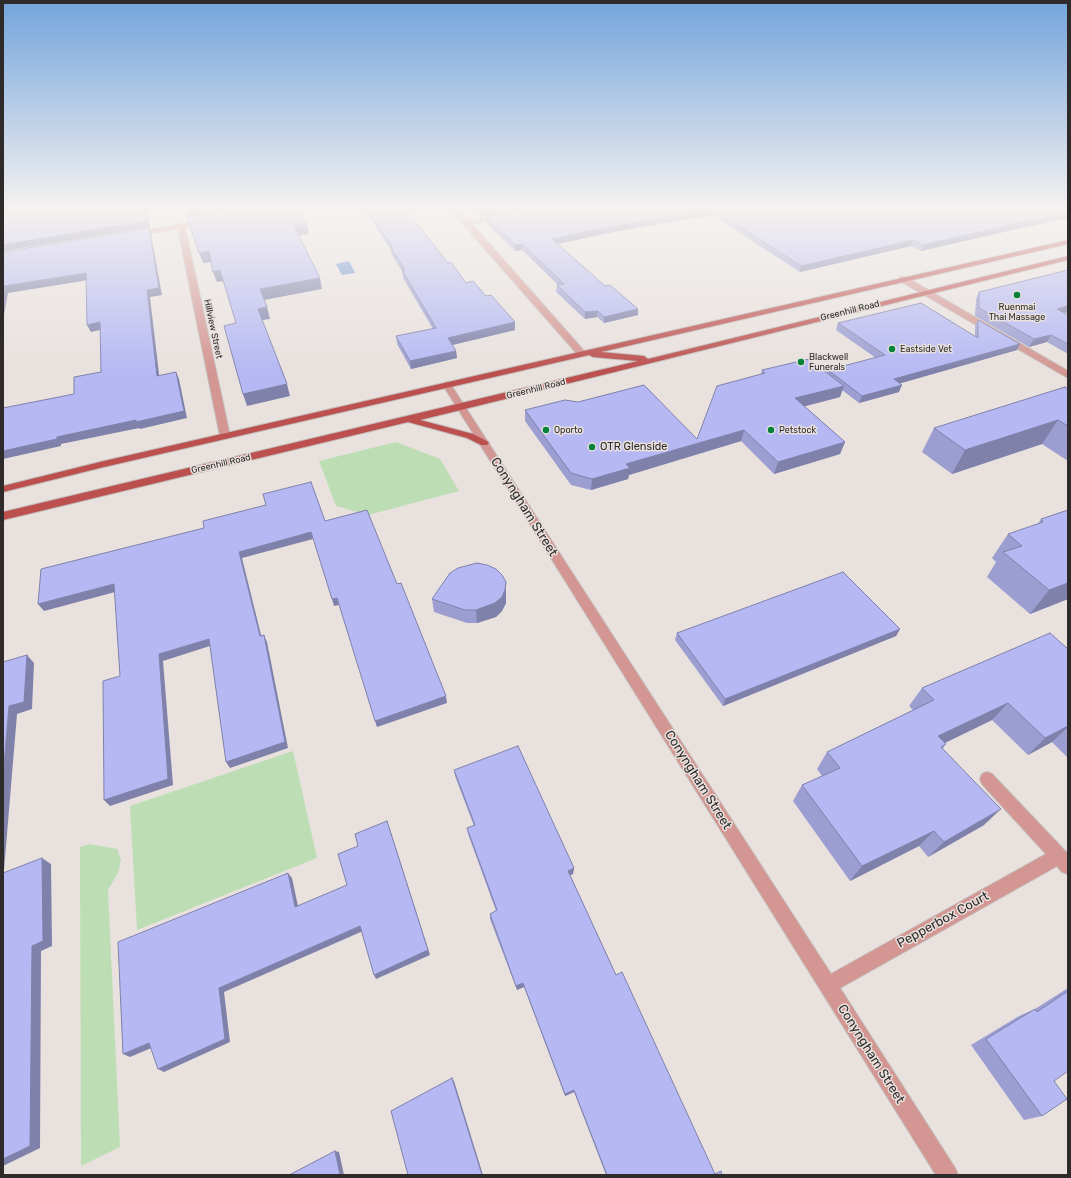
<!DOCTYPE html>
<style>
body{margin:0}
#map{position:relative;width:1071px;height:1178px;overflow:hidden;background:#e8e1de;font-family:Rubik,sans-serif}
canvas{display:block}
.frame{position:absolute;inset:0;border:4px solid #2e2b2a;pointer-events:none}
</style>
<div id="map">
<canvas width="1071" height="1178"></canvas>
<div class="frame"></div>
</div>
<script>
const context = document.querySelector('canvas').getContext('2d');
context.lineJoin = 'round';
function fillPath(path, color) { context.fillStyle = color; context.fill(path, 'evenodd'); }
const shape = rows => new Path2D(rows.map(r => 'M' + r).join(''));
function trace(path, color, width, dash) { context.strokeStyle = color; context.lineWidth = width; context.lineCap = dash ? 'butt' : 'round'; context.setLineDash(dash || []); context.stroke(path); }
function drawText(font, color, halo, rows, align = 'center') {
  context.font = font + ' Rubik,sans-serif'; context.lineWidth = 3; context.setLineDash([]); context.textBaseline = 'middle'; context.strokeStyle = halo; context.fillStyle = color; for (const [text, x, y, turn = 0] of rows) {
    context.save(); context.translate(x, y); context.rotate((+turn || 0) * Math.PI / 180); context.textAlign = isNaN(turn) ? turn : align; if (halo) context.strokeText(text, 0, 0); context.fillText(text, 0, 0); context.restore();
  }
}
fillPath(shape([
 [396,442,440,459,459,491,368,515,336,506,319,461],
 [293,751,317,858,137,930,130,806],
 [90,844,117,849,121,860,118,873,108,890,120,1147,81,1166,80,847]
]), '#bddeb4');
fillPath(shape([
 [349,261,355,273,342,275,336,264]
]), '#648cca');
const minor = shape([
 [448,207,455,207,468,221,504,216,504,218,472,224,585,352,586,354,585,356,579,356,448,207],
 [205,220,208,222,207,223,185,227,230,436,225,439,220,436,178,229,135,236,132,234,135,232,205,220],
 [900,277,906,277,1068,371,1068,378,900,281,900,277],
 [447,382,451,385,831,974,1046,854,982,784,980,779,982,774,987,772,992,774,1068,854,1068,874,1062,872,1057,866,840,988,955,1168,958,1175,936,1175,443,385,447,382]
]);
const major = shape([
 [1068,240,1068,244,601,352,644,356,648,359,1068,256,1068,260,420,420,473,434,487,441,489,443,487,445,481,445,467,438,408,422,3,520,3,512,638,361,593,357,589,355,104,467,3,492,3,486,104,461,1068,240]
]);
trace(minor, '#c3bdba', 2);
trace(major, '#c3bdba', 2);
fillPath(minor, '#d39692');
fillPath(major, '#bb504e');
fillPath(shape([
 [363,207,404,207,448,263,466,283,515,330,452,345,456,351,457,358,411,369,397,344,396,336,433,329,403,278,402,271,392,255,391,250],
 [470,207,536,207,480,217],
 [537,207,1068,207,1068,218,1025,227,921,251,911,246,800,272,712,215,613,232,558,244,605,286,638,309,638,315,604,323,597,317,585,319,556,292,557,285,558,285,522,250,515,251,486,223,486,217],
 [1068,270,1068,312,1064,313,1068,315,1068,354,1047,342,1029,347,975,316,976,299,979,292],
 [978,320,1020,344,1017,350,900,383,899,392,859,403,842,390,840,397,804,406,845,442,840,454,774,474,741,441,629,475,628,479,591,490,571,485,525,421,525,410,697,439,761,374,762,370,827,373,828,370,876,358,836,330,838,323,975,336,975,326],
 [1068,389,1068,461,1042,444,952,474,922,452,934,428],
 [1068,510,1068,599,1030,614,987,577,996,562,992,558,1008,534,1038,524,1041,519],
 [506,582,506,603,502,611,496,617,477,623,467,623,434,612,432,599],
 [900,629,896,636,723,706,675,640,677,633],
 [1068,649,1068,758,1052,742,1028,755,992,720,945,743,946,744,943,748,984,825,928,857,919,846,850,881,793,801,802,785,822,776,817,769,827,752,913,710,909,706,922,688],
 [454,770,574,868,573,874,570,875,616,975,715,1174,721,1171,722,1175,606,1175,574,1092,565,1096,524,987,517,990,490,919,490,914,496,911,468,834,467,828,474,826,455,776],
 [1068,988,1068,1071,1054,1081,1042,1116,1024,1120,971,1045,1019,1016,1035,1009]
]), '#9c9ed1');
fillPath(shape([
 [6,207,10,207,8,220,5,214],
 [145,207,146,207,150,227,3,251,3,245],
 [205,207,262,207,189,221,185,211],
 [503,207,536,207,480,217,480,211],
 [713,209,712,215,613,232,552,245,552,239,614,226],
 [1068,213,1068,218,1025,227,921,251,923,245,1028,221],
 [307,224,309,234,296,236,294,226],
 [149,228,151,234,162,295,150,297,160,383,157,376,147,290],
 [913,240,911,246,800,272,801,266],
 [522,244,522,250,515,251,515,245],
 [209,251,212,262,203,263,199,253],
 [220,270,224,281,217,282,213,272],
 [86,273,89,280,8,293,3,320,3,292,4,286],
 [320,278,322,289,264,300,260,289],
 [1068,306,1068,312,1052,316,1057,309],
 [267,307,270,319,262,320,258,309],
 [638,309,638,315,604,323,604,317],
 [598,311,597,317,585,319,585,312],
 [100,322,104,329,91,332,87,325],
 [515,322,515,330,448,346,448,338],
 [1051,335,1047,342,1029,347,1034,339],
 [1020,344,1017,350,891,386,894,379],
 [456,351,457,358,411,369,410,361],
 [176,372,179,379,187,418,140,429,139,428,61,444,61,446,3,459,3,451,57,437],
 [287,384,290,396,247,406,243,394],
 [902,385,899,392,859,403,862,396],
 [844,386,840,397,791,410,795,398],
 [1058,420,1042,444,952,474,965,450],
 [744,430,741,441,629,475,628,479,591,490,592,479,626,464],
 [845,442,840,454,774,474,778,462],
 [311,532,313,539,242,558,263,643,260,636,239,552],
 [506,582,506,603,502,611,496,617,477,623,476,610],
 [1068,583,1068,599,1030,614,1049,590],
 [114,584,119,591,44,611,38,604],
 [337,598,339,605,334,606,332,599],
 [900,629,896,636,723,706,725,699],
 [264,635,267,642,288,748,230,768,226,762],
 [209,639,213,645,163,661,173,785,110,806,104,800,159,654],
 [27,655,34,663,32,709,17,714,3,882,3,777,9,706],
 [446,696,447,703,377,727,375,721],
 [1008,703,992,720,924,753,938,736],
 [1068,726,1068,727,1052,742,1028,755,1045,738],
 [1001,809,984,825,928,857,944,842],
 [389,827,430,955,376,979,374,975],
 [934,831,919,846,850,881,862,866],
 [42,858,51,864,52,946,41,951,40,1148,3,1166,3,1159,32,946],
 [574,868,573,874,568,876,568,871],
 [288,873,292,878,299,911,295,907],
 [360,926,363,931,224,992,230,1042,164,1072,158,1069,219,988],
 [523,983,524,987,517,990,516,986],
 [149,1043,156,1046,130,1057,123,1054],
 [452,1078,454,1081,483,1175,482,1175],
 [574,1090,574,1092,565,1096,565,1094],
 [335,1151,339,1152,344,1175,340,1175]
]), '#7f81aa');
const building = shape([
 [3,207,6,207,5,214,53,207,145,207,147,221,3,245,3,207],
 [184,207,205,207,185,211,184,207],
 [245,207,296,207,307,224,294,226,320,278,260,289,267,307,258,309,287,384,243,394,224,326,236,323,220,270,213,272,209,251,199,253,187,217,245,207],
 [366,207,404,207,448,263,451,262,466,283,473,281,486,296,491,295,515,322,448,338,456,351,410,361,396,336,436,328,402,270,405,270,391,248,393,248,366,207],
 [476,207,503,207,480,211,476,207],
 [537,207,1068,207,1068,213,1028,221,923,245,913,240,801,266,713,209,614,226,552,239,605,286,610,285,638,309,604,317,598,311,585,312,557,285,564,284,522,244,515,245,486,217,537,207],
 [149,228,159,288,147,290,157,376,176,372,184,411,136,422,136,420,57,437,57,439,3,451,3,408,74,394,74,377,101,372,100,322,87,325,86,273,4,286,3,292,3,252,149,228],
 [1068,270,1068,306,1057,309,1068,315,1068,344,1051,335,1034,339,979,308,979,292,1068,270],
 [921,303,978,338,978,320,1020,344,894,379,902,385,862,396,828,370,885,355,838,323,921,303],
 [809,359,844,386,795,398,845,442,778,462,744,430,626,464,630,468,592,479,571,473,525,410,565,400,578,402,644,385,697,439,717,386,765,373,762,370,809,359],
 [1065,387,1068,389,1068,426,1058,420,965,450,934,428,1065,387],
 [311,482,325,521,367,510,397,584,401,583,446,696,375,721,337,598,332,599,311,532,239,552,260,636,264,635,285,742,226,762,209,639,159,654,168,779,104,800,103,681,120,676,114,584,38,604,41,569,204,528,203,521,266,505,263,494,311,482],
 [1068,510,1068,583,1049,590,1003,552,1022,546,1008,534,1043,522,1041,519,1068,510],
 [477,563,487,565,496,569,502,575,506,582,505,590,502,597,495,603,476,610,465,610,432,599,450,573,458,568,477,563],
 [843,572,900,629,725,699,677,633,843,572],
 [1050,633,1068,649,1068,726,1045,738,1008,703,938,736,946,744,941,747,1001,809,944,842,934,831,862,866,802,785,840,768,827,752,934,700,922,688,1050,633],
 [27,655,24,702,9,706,3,777,3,662,27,655],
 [518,746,574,868,568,871,616,975,622,972,715,1174,721,1171,722,1175,607,1175,574,1090,565,1094,523,983,516,986,490,914,497,910,467,828,475,825,454,770,518,746],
 [387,821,428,950,374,975,360,926,219,988,225,1039,158,1069,149,1043,123,1054,118,942,288,873,295,907,347,885,338,854,358,846,355,834,387,821],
 [42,858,43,941,32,946,30,1146,3,1159,3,873,42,858],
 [1068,991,1068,1071,1054,1081,1067,1099,1042,1116,986,1039,1035,1009,1037,1012,1068,991],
 [452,1078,482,1175,408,1175,391,1111,452,1078],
 [335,1151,340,1175,289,1175,335,1151]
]);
fillPath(building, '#b5b8f3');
trace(building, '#7f81aa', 1);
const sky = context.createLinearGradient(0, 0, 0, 372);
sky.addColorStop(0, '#73a4dc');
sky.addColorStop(0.56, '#f5f2f0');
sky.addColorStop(1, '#f5f2f000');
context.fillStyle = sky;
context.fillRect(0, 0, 1071, 372);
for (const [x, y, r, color] of [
 [1017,295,4,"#04823b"],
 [892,349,4,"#04823b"],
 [801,362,4,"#04823b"],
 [546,430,4,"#04823b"],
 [771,430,4,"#04823b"],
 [592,447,4,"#04823b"]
]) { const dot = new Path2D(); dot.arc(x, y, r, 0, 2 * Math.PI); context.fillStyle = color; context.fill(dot); trace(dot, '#e8e1de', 1.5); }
drawText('9px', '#2e2b2a', '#e8e1de', [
 ["Ruenmai",1017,307,"center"],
 ["Thai Massage",1017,317,"center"],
 ["Eastside Vet",900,349],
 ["Blackwell",809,357],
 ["Funerals",809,367],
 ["Oporto",554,430],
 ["Petstock",779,430]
], 'left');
drawText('9px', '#2e2b2a', '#e8e1de', [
 ["Greenhill Road",850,311,-14],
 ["Hillview Street",213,329,78],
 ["Greenhill Road",536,389,-14],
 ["Greenhill Road",221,464,-13]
]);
drawText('11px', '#2e2b2a', '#e8e1de', [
 ["OTR Glenside",600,447]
], 'left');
drawText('13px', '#2e2b2a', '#e8e1de', [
 ["Conyngham Street",524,507,58],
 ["Conyngham Street",698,780,58],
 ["Pepperbox Court",943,920,-29],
 ["Conyngham Street",871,1054,58]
]);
</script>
